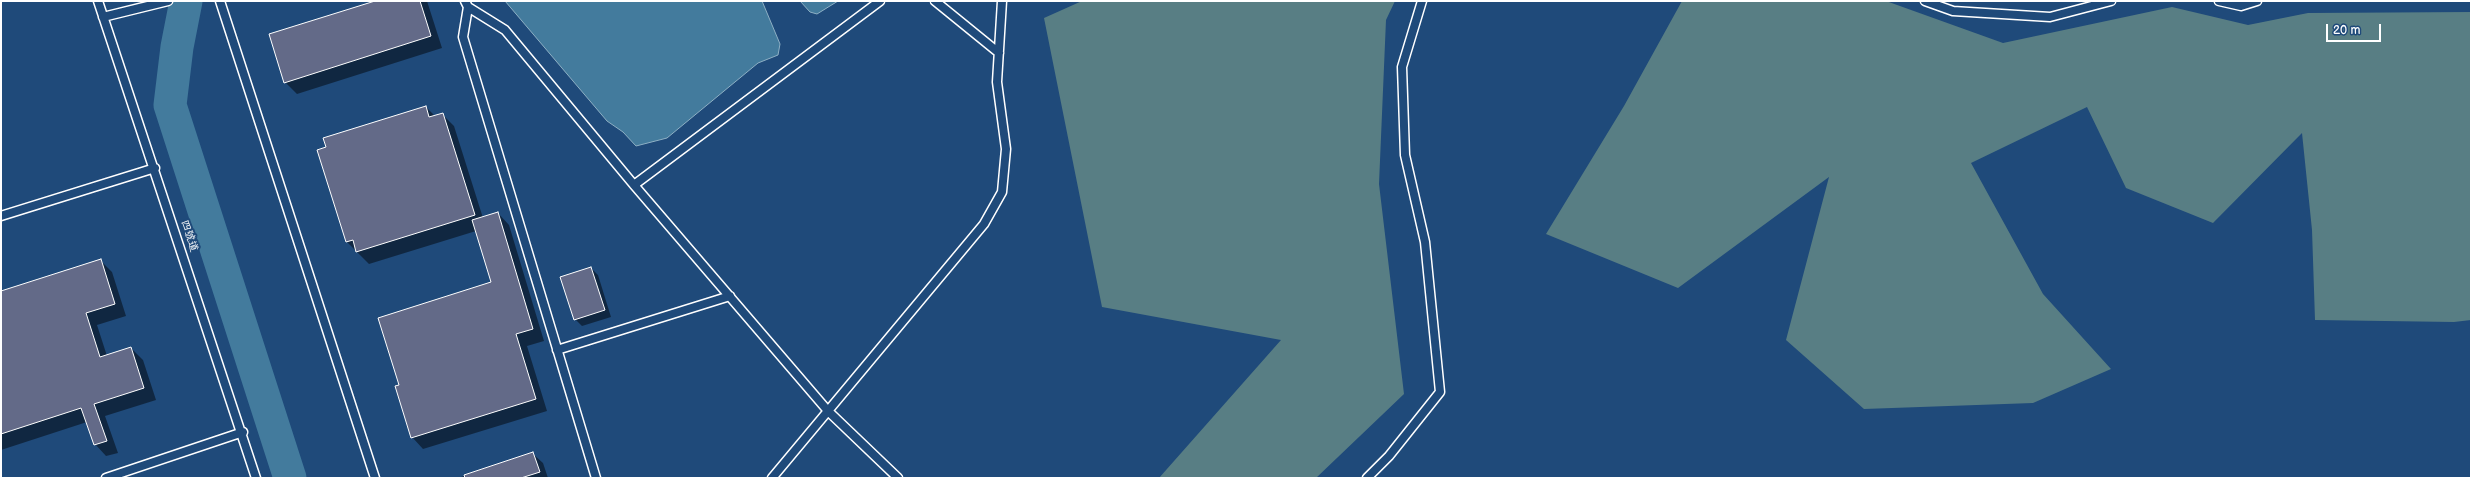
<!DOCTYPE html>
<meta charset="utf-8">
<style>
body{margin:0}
#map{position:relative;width:2472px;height:479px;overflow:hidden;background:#1f4a7a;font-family:"Balsamiq Sans",sans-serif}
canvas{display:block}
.frame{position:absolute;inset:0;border:2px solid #fff;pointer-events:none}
.scale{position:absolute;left:2326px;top:24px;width:55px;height:18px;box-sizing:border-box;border:2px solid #fff;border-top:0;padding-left:5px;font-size:12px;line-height:14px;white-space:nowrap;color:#fff;-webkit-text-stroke:3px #1f4a7a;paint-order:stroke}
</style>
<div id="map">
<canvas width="2472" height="479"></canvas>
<div class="frame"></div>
<div class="scale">20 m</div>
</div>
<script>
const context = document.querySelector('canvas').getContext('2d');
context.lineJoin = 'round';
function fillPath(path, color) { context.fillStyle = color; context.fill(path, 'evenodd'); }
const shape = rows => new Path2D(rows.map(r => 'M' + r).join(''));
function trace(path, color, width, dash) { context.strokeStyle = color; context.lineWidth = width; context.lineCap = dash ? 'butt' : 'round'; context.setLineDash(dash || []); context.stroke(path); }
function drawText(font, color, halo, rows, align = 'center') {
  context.font = font + ' "Balsamiq Sans","LXGW WenKai TC",sans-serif'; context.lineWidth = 4; context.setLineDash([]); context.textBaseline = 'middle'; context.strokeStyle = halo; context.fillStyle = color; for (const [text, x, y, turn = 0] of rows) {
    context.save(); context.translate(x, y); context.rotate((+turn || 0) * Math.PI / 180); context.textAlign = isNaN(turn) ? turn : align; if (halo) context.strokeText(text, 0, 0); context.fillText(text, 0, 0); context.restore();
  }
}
fillPath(shape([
 [1082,1,1395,1,1386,20,1379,184,1404,394,1316,478,1159,478,1281,340,1102,307,1044,18],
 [1682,1,1886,1,2003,43,2172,7,2248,25,2308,13,2471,12,2471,320,2454,322,2315,320,2312,230,2302,133,2213,223,2126,188,2087,107,1971,163,2043,294,2111,369,2033,403,1864,409,1786,340,1829,177,1678,288,1546,234,1624,106]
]), '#587e84');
const water = shape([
 [505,1,762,1,780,44,778,55,758,63,667,138,636,146,623,132,607,121,505,1],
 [800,1,838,1,817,14,810,12,800,1]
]);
fillPath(water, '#437b9d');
trace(water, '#8eb0c4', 1);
fillPath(shape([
 [378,1,427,1,442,48,297,94,285,82],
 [426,107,435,116,442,114,454,126,483,218,498,213,509,225,544,341,527,346,547,411,423,449,412,437,401,385,492,283,476,231,369,264,347,242,318,150],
 [100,260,112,272,126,316,97,325,107,356,131,348,143,360,156,400,105,416,118,453,106,456,95,444,87,422,1,450,1,292],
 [591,268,598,275,611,317,582,326,575,319],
 [533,454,543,463,548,478,458,478]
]), '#0007');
trace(shape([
 [186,1,177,47,170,105,290,478]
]), '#437b9d', 33);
const building = shape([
 [375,1,420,1,431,36,284,83,269,34,375,1],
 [426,106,429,117,443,113,475,215,356,252,353,240,346,242,317,150,326,147,323,138,426,106],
 [498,212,533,329,516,334,536,399,411,438,395,386,399,385,378,318,491,282,472,220,498,212],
 [101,259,115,304,86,313,100,357,131,347,144,388,94,404,107,441,94,445,81,408,1,434,1,291,101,259],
 [591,267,605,310,574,320,560,277,591,267],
 [533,452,540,472,521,478,465,478,464,475,533,452]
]);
fillPath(building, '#636a88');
trace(building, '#fff', 1);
const service = shape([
 [98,1,256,478],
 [220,1,375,478],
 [465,1,468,7,505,30,634,185,828,411,898,478],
 [935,1,999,53],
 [1925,1,1953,11,2050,17,2111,1],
 [2219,1,2241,6,2257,1],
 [468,7,463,37,596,478],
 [103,17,168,1],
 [634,185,880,1],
 [1,216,155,168],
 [557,350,730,296],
 [106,478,243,432],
 [772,478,984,224,1002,192,1006,149,997,82,1002,1],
 [1367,478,1389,456,1440,392,1425,242,1405,155,1402,67,1422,1]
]);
trace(service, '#fff', 11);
trace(service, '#1f4a7a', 8);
drawText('11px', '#fff', '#1f4a7a', [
 ["四號道",189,236,72]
]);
</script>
